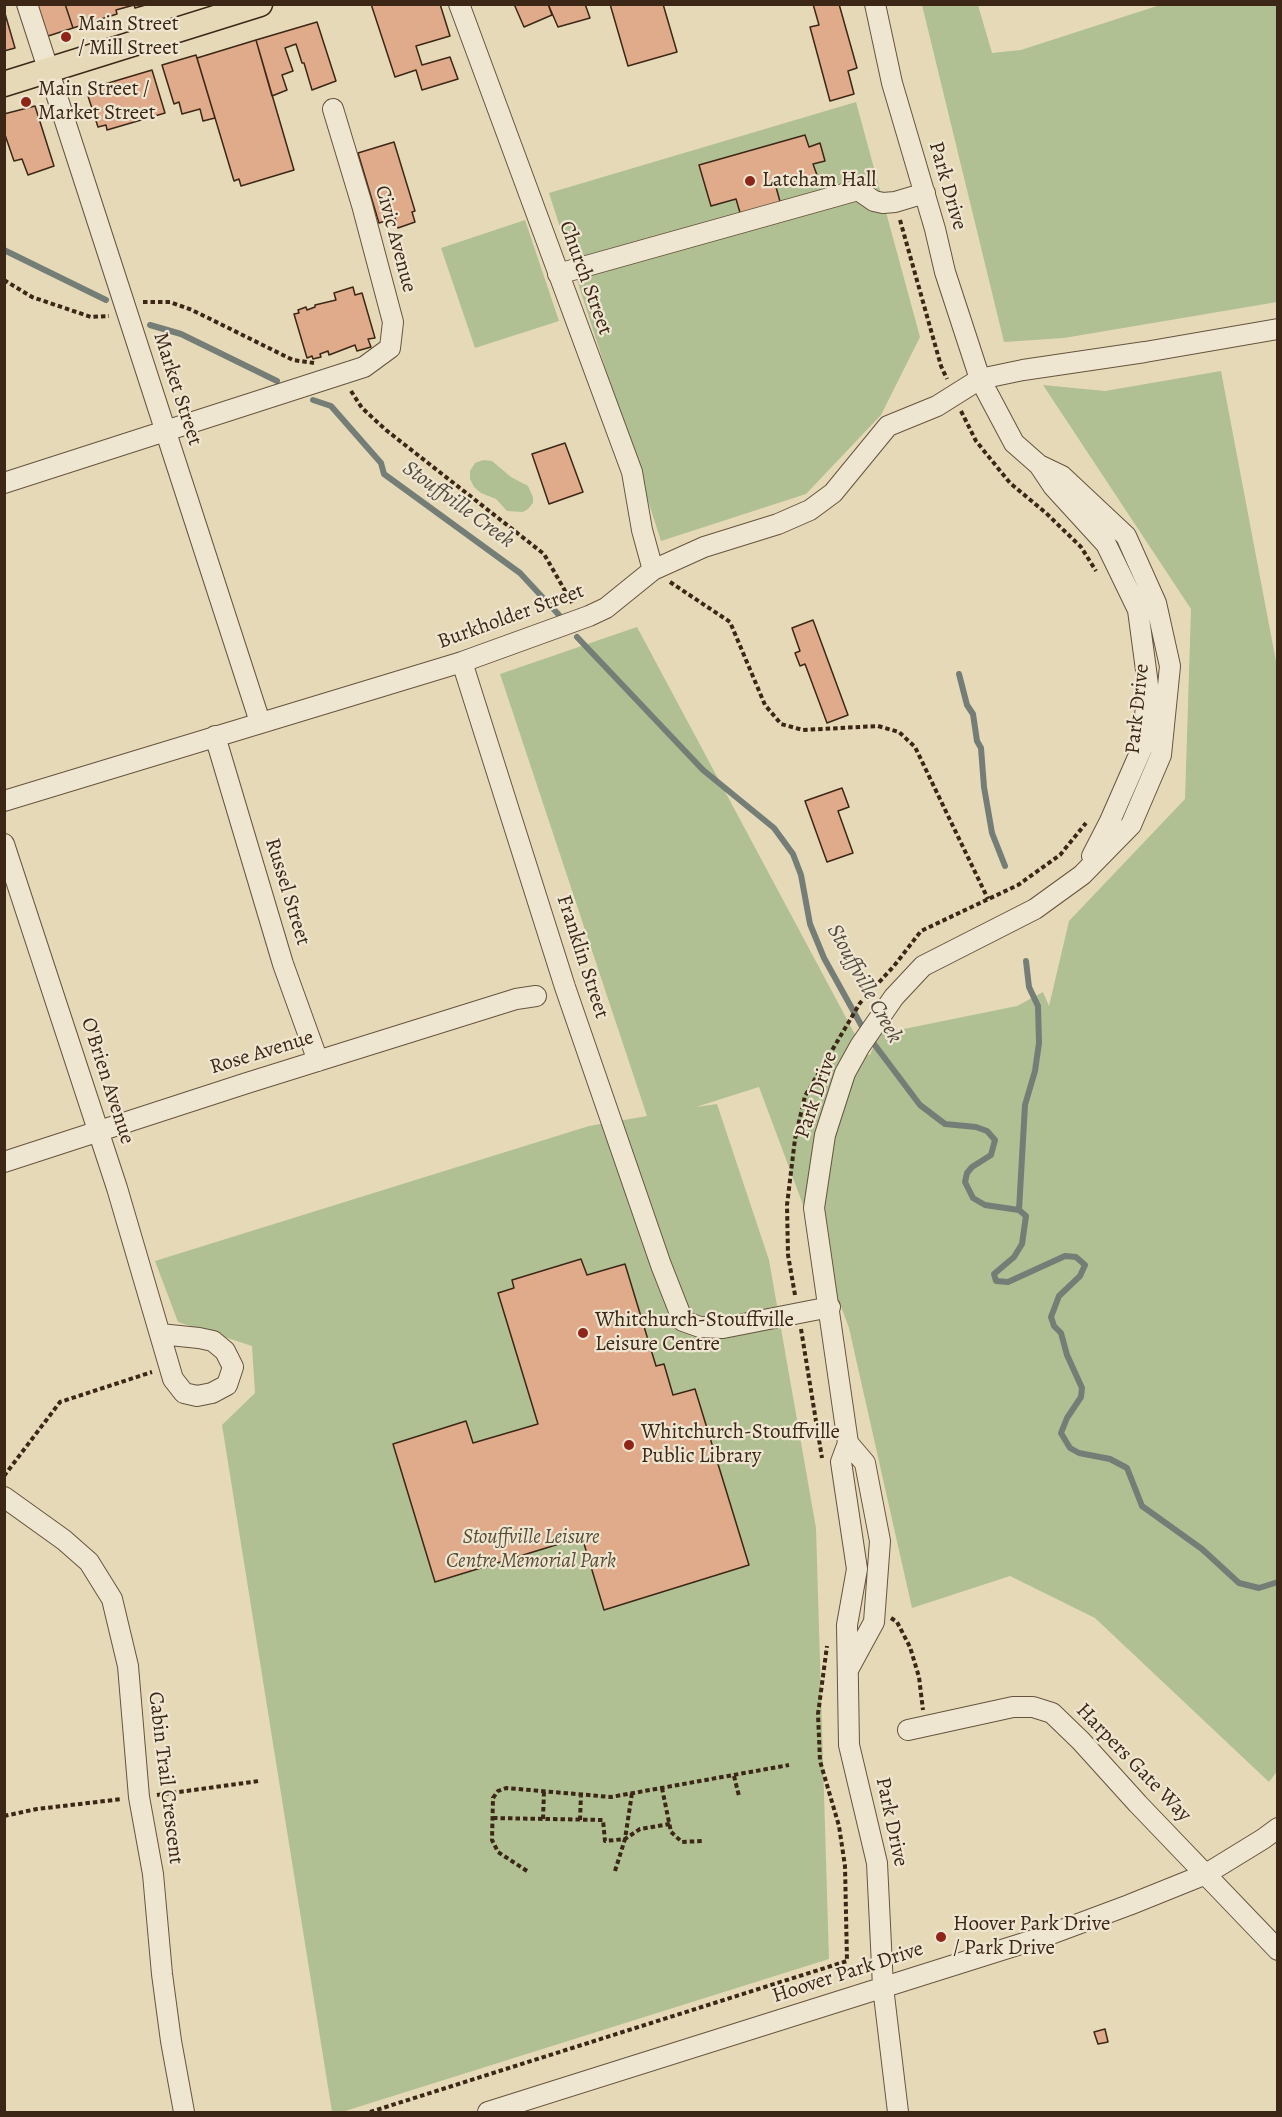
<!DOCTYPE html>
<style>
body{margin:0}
#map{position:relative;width:1282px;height:2117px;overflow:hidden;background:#e6d9b8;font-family:Alegreya,serif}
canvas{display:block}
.frame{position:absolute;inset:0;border:6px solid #3c2716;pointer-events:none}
</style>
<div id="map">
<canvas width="1282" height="2117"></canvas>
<div class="frame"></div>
</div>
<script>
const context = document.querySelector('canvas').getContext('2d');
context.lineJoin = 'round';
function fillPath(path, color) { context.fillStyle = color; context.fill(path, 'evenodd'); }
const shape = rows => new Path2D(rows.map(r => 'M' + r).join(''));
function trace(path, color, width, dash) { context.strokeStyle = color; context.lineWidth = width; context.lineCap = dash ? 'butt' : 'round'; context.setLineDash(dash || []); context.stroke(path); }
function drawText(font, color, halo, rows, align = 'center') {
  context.font = font + ' Alegreya,serif'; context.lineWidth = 4.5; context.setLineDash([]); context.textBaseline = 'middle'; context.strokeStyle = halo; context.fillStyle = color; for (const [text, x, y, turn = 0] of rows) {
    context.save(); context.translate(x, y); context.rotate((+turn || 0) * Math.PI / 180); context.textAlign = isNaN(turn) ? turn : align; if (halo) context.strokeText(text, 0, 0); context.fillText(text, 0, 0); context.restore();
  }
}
fillPath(shape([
 [922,5,978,5,992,53,1021,50,1160,5,1277,5,1277,302,1064,338,1004,342],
 [856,102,920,337,881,415,806,494,661,541,549,193],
 [525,220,559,321,475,348,441,248],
 [1221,371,1278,672,1278,1770,1269,1782,1095,1618,1010,1576,912,1608,849,1328,759,1087,696,1107,717,1104,769,1260,816,1528,829,1959,342,2112,332,2112,222,1425,255,1393,252,1346,178,1322,155,1261,589,1126,647,1116,500,674,637,627,866,1055,870,1055,879,1034,1017,1006,1043,992,1049,1006,1069,921,1185,799,1191,609,1043,385,1105,391],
 [483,460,492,461,511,477,528,486,533,497,533,503,528,509,523,512,507,511,496,499,481,493,474,487,470,479,470,471,475,463]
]), '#b0c093');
trace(shape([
 [4,250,106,300],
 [150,325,181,334,277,381],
 [313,400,331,406,381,463,384,474,520,573,559,615],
 [577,637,703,770,774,828,793,854,801,875,810,924,824,958,865,1032,920,1105,945,1124,976,1127,987,1131,995,1140,991,1155,972,1167,967,1173,965,1182,973,1198,985,1205,1019,1210,1026,1216,1022,1244,1014,1257,994,1274,996,1281,1008,1282,1065,1256,1076,1257,1085,1265,1080,1276,1059,1296,1051,1317,1054,1326,1061,1333,1067,1355,1082,1388,1081,1397,1067,1418,1061,1433,1070,1448,1079,1453,1110,1459,1127,1468,1142,1506,1202,1549,1239,1583,1259,1588,1278,1582],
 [959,674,967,705,973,714,977,741,981,748,984,787,992,833,1005,866],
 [1019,1210,1025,1105,1035,1071,1039,1043,1038,1006,1029,987,1026,961]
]), '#747e77', 6);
const building = shape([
 [34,4,65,4,73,28,45,37,34,4],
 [65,4,149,4,135,8,134,5,116,10,117,14,73,28,65,4],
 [371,4,440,4,450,36,416,46,422,65,450,57,458,79,422,90,416,70,395,77,371,4],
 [514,4,548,4,552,15,524,27,514,4],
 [548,4,585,4,590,18,558,27,548,4],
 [610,4,663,4,677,52,628,66,610,4],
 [813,4,839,4,857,68,848,71,854,94,830,101,810,27,819,25,813,4],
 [4,10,15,48,4,51,4,10],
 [317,22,336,81,312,90,304,63,302,63,296,44,285,48,293,71,282,75,287,90,272,96,256,40,317,22],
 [256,40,294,170,241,186,239,179,234,181,197,58,256,40],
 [196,55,215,118,203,121,200,109,182,114,179,102,174,104,162,65,196,55],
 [152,70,165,113,107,130,106,125,98,127,88,96,97,93,95,87,152,70],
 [35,106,54,166,28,175,22,159,14,161,4,132,4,114,35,106],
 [805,135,809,147,820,143,825,161,813,164,817,175,776,187,781,205,741,216,736,199,711,206,699,165,805,135],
 [394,142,415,211,412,212,415,222,398,228,395,218,379,223,358,153,394,142],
 [353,287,355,295,362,293,375,338,368,339,371,347,357,351,355,345,329,355,328,351,320,354,321,357,313,359,312,356,307,358,294,314,299,313,298,310,306,307,307,310,315,307,315,305,336,300,334,293,353,287],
 [565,443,583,492,549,504,532,454,565,443],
 [813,620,848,715,827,723,805,664,800,666,795,653,800,651,792,628,813,620],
 [842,788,849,807,838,811,853,853,827,862,805,801,842,788],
 [581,1259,587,1275,625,1264,656,1366,664,1364,673,1395,695,1389,749,1565,604,1610,582,1537,435,1582,393,1444,466,1421,473,1443,538,1424,498,1293,514,1288,512,1280,581,1259],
 [1105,2029,1108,2042,1098,2044,1094,2032,1105,2029]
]);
fillPath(building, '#dfab8b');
trace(building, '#3c2716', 1.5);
const minor = shape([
 [27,4,260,722],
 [459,4,632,472,642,530,653,570],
 [875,4,892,83,935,229,945,272,980,379,1014,443,1039,465,1062,476,1126,536,1156,603,1170,666,1161,755,1131,825,1082,875,1035,909,923,966,894,997,860,1046,845,1073,825,1135,814,1208,848,1443,841,1462,857,1569,847,1625,849,1745,877,1863,883,1987,898,2112],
 [558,274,858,190,874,201,883,203,895,202,925,193],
 [1039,465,1053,486,1106,544,1138,610,1148,685,1142,748,1110,821,1092,856],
 [4,483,364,367,390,348,393,322,362,205,333,109],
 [462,662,565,987,661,1265,683,1321,700,1327,723,1328,830,1307],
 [215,736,283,964,318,1061],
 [4,801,462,662,589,616,606,608,653,570,704,547,778,524,810,510,833,493,888,426,937,406,980,379,1023,370,1145,352,1278,329],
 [4,844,117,1188,173,1379,184,1393,197,1396,212,1393,227,1385,233,1367,225,1351,213,1341,199,1338,160,1334],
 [4,1162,247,1083,516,999,536,996],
 [848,1443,865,1463,880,1541,874,1622,849,1668],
 [4,1497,64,1540,89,1562,112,1599,128,1666,139,1797,153,1874,162,1974,171,2041,184,2112],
 [908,1730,1013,1707,1033,1707,1052,1713,1081,1741,1138,1804,1278,1950],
 [488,2112,1043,1937,1129,1905,1206,1874,1263,1839,1278,1828]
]);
const major = shape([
 [4,84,260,4]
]);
trace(minor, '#66543e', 22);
trace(major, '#3c2716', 27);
trace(shape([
 [900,220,941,366,947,379],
 [4,280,32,297,91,317,109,316],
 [143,302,170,302,192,310,293,360,314,363],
 [351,391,362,408,386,430,544,554,572,603],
 [961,411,976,441,1010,483,1046,513,1081,547,1096,571],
 [670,582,730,622,765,705,781,724,803,730,878,726,899,732,915,747,988,899],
 [795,1295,788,1255,787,1205,795,1139,805,1096,860,1003,894,966,921,931,1018,885,1060,855,1086,823],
 [801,1329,822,1458],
 [4,1476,60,1402,152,1372],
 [891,1618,897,1622,910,1647,919,1677,923,1710],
 [734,1776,739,1796],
 [662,1788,671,1832,682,1842,702,1841],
 [157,1795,259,1781],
 [4,1816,37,1809,122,1799],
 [493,1818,603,1820,605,1841,625,1839,640,1829,670,1824],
 [543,1819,544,1791],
 [580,1820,581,1794],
 [527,1871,498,1852,492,1840,493,1798,498,1791,506,1788,611,1797,789,1765],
 [615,1871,625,1839,632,1793],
 [370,2112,847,1961,845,1866,839,1826,820,1761,818,1714,827,1646]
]), '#3c2716', 4, [4.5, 3]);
trace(minor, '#efe6d1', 20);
trace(major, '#e6d9b8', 24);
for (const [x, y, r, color] of [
 [66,37,6,"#8f2418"],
 [26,102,6,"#8f2418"],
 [750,181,6,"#8f2418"],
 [583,1333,6,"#8f2418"],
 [629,1445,6,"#8f2418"],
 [941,1937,6,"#8f2418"]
]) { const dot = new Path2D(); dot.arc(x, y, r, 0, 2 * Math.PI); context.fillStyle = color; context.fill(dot); trace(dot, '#efe6d1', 2); }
drawText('21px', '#3c2716', '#efe6d1', [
 ["Main Street",78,25],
 ["/ Mill Street",78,49],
 ["Main Street /",38,90],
 ["Market Street",38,114],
 ["Latcham Hall",762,181],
 ["Whitchurch-Stouffville",595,1321],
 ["Leisure Centre",595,1345],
 ["Whitchurch-Stouffville",641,1433],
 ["Public Library",641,1457],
 ["Hoover Park Drive",953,1925],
 ["/ Park Drive",953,1949]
], 'left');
drawText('21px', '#3c2716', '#efe6d1', [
 ["Park Drive",947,186,74],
 ["Civic Avenue",395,239,75],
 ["Church Street",585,278,70],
 ["Market Street",177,389,72],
 ["Burkholder Street",511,617,-20],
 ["Park Drive",1138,709,-84],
 ["Russel Street",287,892,73],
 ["Franklin Street",582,957,72],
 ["Rose Avenue",262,1053,-17],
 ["O'Brien Avenue",107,1081,72],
 ["Park Drive",817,1095,-71],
 ["Harpers Gate Way",1133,1763,46],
 ["Cabin Trail Crescent",165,1778,83],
 ["Park Drive",891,1822,78],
 ["Hoover Park Drive",848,1973,-18]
]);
drawText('italic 21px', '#594d35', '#efe6d1', [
 ["Stouffville Leisure",531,1538],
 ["Centre Memorial Park",531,1562]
]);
drawText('italic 22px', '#544b3e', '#efe6d1', [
 ["Stouffville Creek",458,505,36],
 ["Stouffville Creek",864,984,61]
]);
</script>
